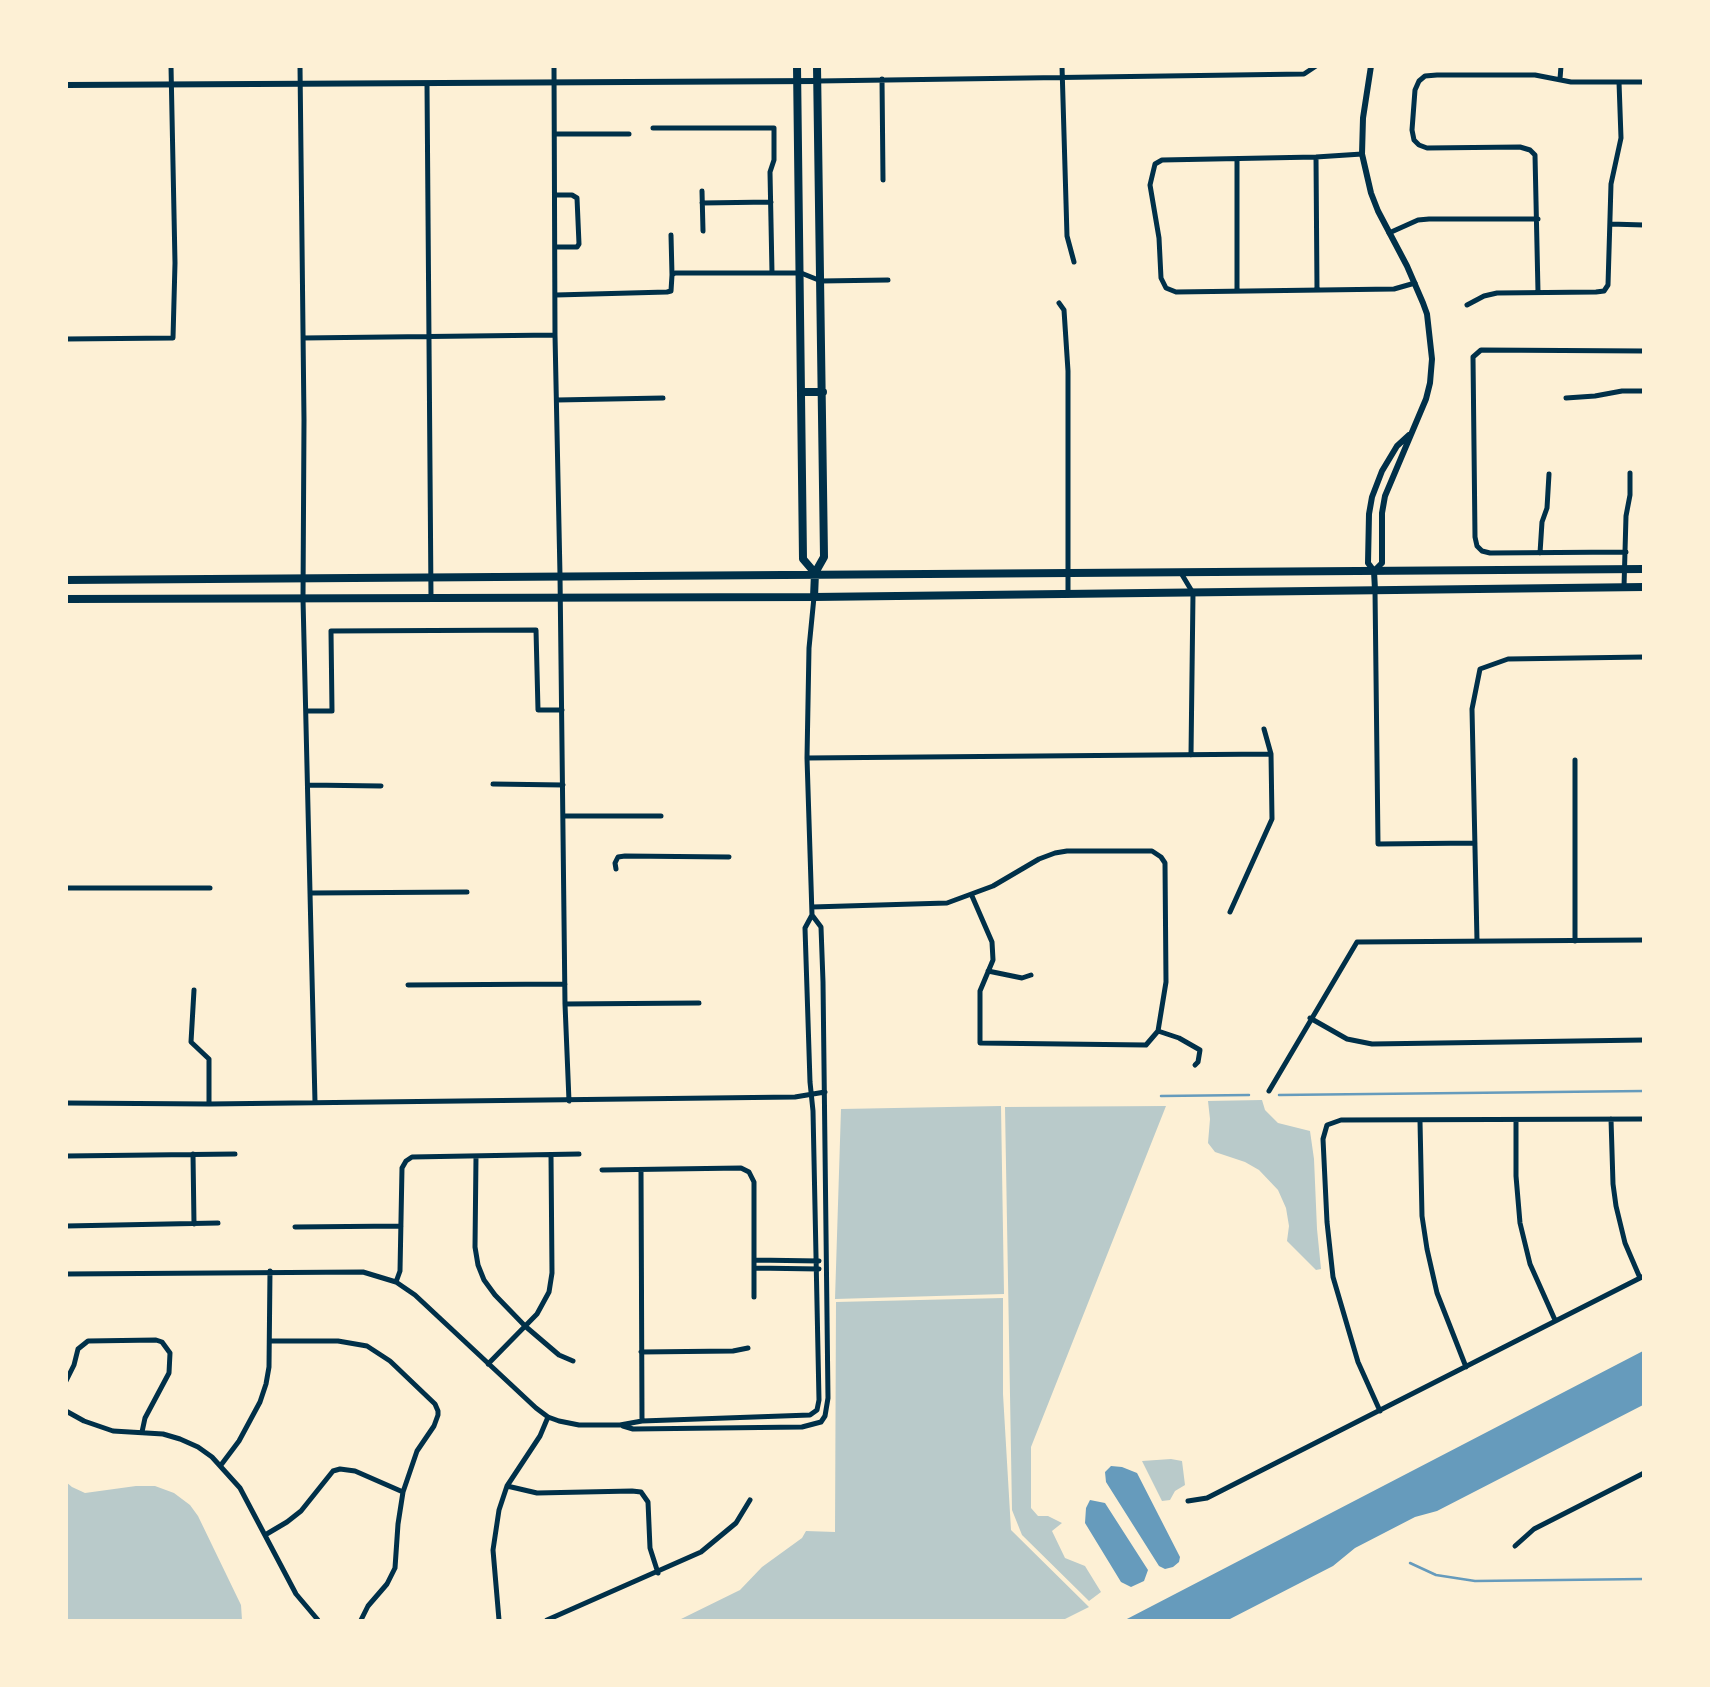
<!DOCTYPE html>
<style>
body{margin:0}
#map{position:relative;width:1710px;height:1687px;overflow:hidden;background:#fdf0d5;font-family:"DM Sans",sans-serif}
canvas{display:block}
.frame{position:absolute;inset:0;border:68px solid #fdf0d5;pointer-events:none}
</style>
<div id="map">
<canvas width="1710" height="1687"></canvas>
<div class="frame"></div>
</div>
<script>
const context = document.querySelector('canvas').getContext('2d');
context.lineJoin = 'round';
function fillPath(path, color) { context.fillStyle = color; context.fill(path, 'evenodd'); }
const shape = rows => new Path2D(rows.map(r => 'M' + r).join(''));
function trace(path, color, width, dash) { context.strokeStyle = color; context.lineWidth = width; context.lineCap = dash ? 'butt' : 'round'; context.setLineDash(dash || []); context.stroke(path); }
fillPath(shape([
 [1262,1100,1265,1110,1278,1123,1310,1131,1314,1159,1317,1229,1321,1269,1316,1270,1287,1241,1289,1226,1286,1208,1278,1190,1259,1170,1245,1162,1215,1152,1208,1143,1210,1119,1208,1101],
 [1001,1106,1004,1294,835,1299,841,1109],
 [1166,1106,1031,1447,1031,1508,1038,1516,1048,1516,1062,1523,1052,1531,1065,1558,1085,1566,1101,1592,1089,1601,1022,1535,1012,1510,1005,1107],
 [1003,1298,1003,1394,1011,1530,1089,1607,1063,1620,679,1620,740,1590,762,1567,802,1538,806,1531,835,1532,836,1302],
 [1171,1459,1182,1461,1185,1485,1175,1491,1170,1500,1162,1501,1142,1461],
 [66,1482,72,1487,85,1493,136,1486,155,1486,174,1493,190,1505,198,1516,241,1605,242,1620,67,1620]
]), '#b9caca');
fillPath(shape([
 [1643,1351,1643,1405,1437,1511,1415,1517,1355,1548,1333,1566,1228,1620,1125,1620],
 [1111,1466,1122,1467,1137,1473,1180,1557,1179,1562,1173,1567,1165,1569,1159,1566,1106,1482,1105,1472],
 [1090,1500,1105,1503,1148,1570,1144,1581,1131,1587,1121,1582,1085,1523,1086,1508]
]), '#669bbc');
trace(shape([
 [1279,1095,1644,1091],
 [1161,1096,1249,1095],
 [1410,1563,1436,1575,1475,1581,1644,1579]
]), '#669bbc', 2.5);
trace(shape([
 [300,66,304,420,303,599,315,1102],
 [554,66,555,335,560,575,565,1004,569,1101],
 [1062,66,1067,236,1074,262],
 [882,79,883,180],
 [1560,79,1561,66],
 [818,81,1304,74,1316,66],
 [427,84,431,598],
 [653,128,774,128,774,160,770,172,772,273],
 [555,134,629,134],
 [1362,154,1316,157,1162,160,1155,164,1150,185,1159,238,1161,278,1166,288,1176,292,1394,289,1415,283],
 [1316,157,1317,290],
 [702,191,703,231],
 [555,195,572,195,577,198,579,244,577,247,556,247],
 [702,203,771,202],
 [1610,224,1644,225],
 [1389,233,1418,220,1429,219,1538,219],
 [671,235,672,275],
 [1237,291,1237,159],
 [1538,292,1535,155,1530,150,1520,147,1427,148,1419,145,1414,140,1412,130,1415,90,1419,81,1425,76,1437,75,1535,75,1571,82,1644,82],
 [556,295,667,292,671,291,672,275,675,273,801,273,821,281,888,280],
 [1059,303,1064,310,1068,371,1068,595],
 [1467,305,1484,296,1497,293,1596,292,1604,291,1608,285,1611,184,1621,138,1619,82],
 [303,338,555,335],
 [66,339,173,338,175,263,171,66],
 [1566,398,1595,396,1622,391,1644,391],
 [557,400,663,398],
 [1626,552,1490,553,1482,551,1477,546,1475,537,1473,357,1481,350,1644,351],
 [1540,553,1542,522,1547,508,1549,474],
 [1181,573,1193,593,1191,755],
 [1624,587,1626,516,1630,495,1630,473],
 [1375,590,1378,844,1475,843],
 [307,711,332,711,331,631,536,630,538,710,562,710],
 [807,758,1271,754],
 [1575,760,1575,941],
 [493,784,563,785],
 [308,785,381,786],
 [564,816,661,816],
 [616,869,615,863,618,857,625,856,729,857],
 [66,888,210,888],
 [311,893,467,892],
 [972,896,992,942,993,960,980,991,980,1043,1146,1045,1158,1031],
 [812,907,947,903,993,886,1039,859,1055,853,1067,851,1152,851,1161,857,1165,863,1166,982,1158,1031],
 [1230,912,1272,819,1271,754,1264,729],
 [1477,941,1472,709,1480,669,1508,659,1644,657],
 [988,971,1022,978,1031,975],
 [408,985,565,984],
 [194,990,191,1042,209,1059,209,1104],
 [565,1004,699,1003],
 [1310,1018,1347,1039,1372,1044,1644,1040],
 [1158,1031,1179,1038,1200,1050,1198,1062,1195,1065],
 [1269,1091,1357,942,1644,940],
 [66,1103,209,1104,795,1097,825,1092],
 [1611,1119,1613,1184,1616,1206,1625,1243,1640,1278],
 [1516,1120,1516,1176,1520,1223,1530,1264,1555,1320],
 [1420,1121,1422,1216,1427,1249,1437,1293,1466,1367],
 [193,1154,194,1224],
 [66,1156,235,1154],
 [476,1157,475,1247,478,1265,484,1280,495,1295,525,1326,559,1355,573,1361],
 [602,1170,741,1168,749,1172,754,1182,754,1297],
 [641,1170,642,1421],
 [66,1226,218,1223],
 [295,1227,401,1226],
 [754,1260,819,1261],
 [754,1268,819,1269],
 [66,1274,363,1272,396,1282,415,1295,536,1408,548,1417,559,1421,579,1425,620,1425,642,1421,810,1415,817,1410,819,1400,813,1111,810,1082,805,928,812,915],
 [396,1282,400,1271,402,1168,406,1161,412,1157,579,1154],
 [270,1341,338,1341,367,1346,390,1361,435,1404,438,1411,438,1415,434,1426,417,1451,403,1492,398,1524,395,1568,387,1584,368,1606,361,1620],
 [641,1352,733,1351,748,1348],
 [488,1364,537,1314,549,1292,552,1273,551,1155],
 [66,1381,74,1365,78,1349,88,1341,156,1340,162,1342,170,1353,169,1373,145,1418,142,1432],
 [66,1411,84,1421,113,1431,163,1434,180,1439,198,1447,212,1457,240,1488,296,1594,318,1620],
 [1380,1411,1358,1362,1333,1277,1327,1222,1323,1139,1327,1125,1341,1120,1644,1119],
 [623,1426,633,1429,802,1427,821,1422,825,1416,828,1398,823,982,821,927,812,915,807,758,809,648,814,597],
 [221,1465,239,1441,260,1402,266,1384,269,1367,270,1271],
 [507,1486,537,1493,632,1491,641,1492,648,1502,650,1548,658,1573],
 [1188,1501,1207,1498,1644,1276],
 [265,1535,287,1522,301,1511,333,1471,340,1469,355,1471,403,1492],
 [1515,1546,1534,1529,1644,1473],
 [499,1620,493,1550,499,1510,507,1486,540,1436,548,1417],
 [547,1620,701,1552,736,1523,750,1500]
]), '#003049', 5);
trace(shape([
 [1371,66,1363,118,1362,154,1371,193,1378,211,1407,266,1423,303,1427,314,1432,359,1430,383,1426,399,1385,496,1382,513,1382,563,1374,571],
 [66,85,818,81],
 [1375,590,1374,571,1368,563,1369,514,1372,497,1382,471,1397,446,1409,435]
]), '#003049', 6);
trace(shape([
 [797,66,803,559,815,573],
 [802,392,823,392],
 [66,580,1644,569],
 [814,597,815,573,824,557,817,66],
 [66,599,814,597,1644,587]
]), '#003049', 8);
</script>
